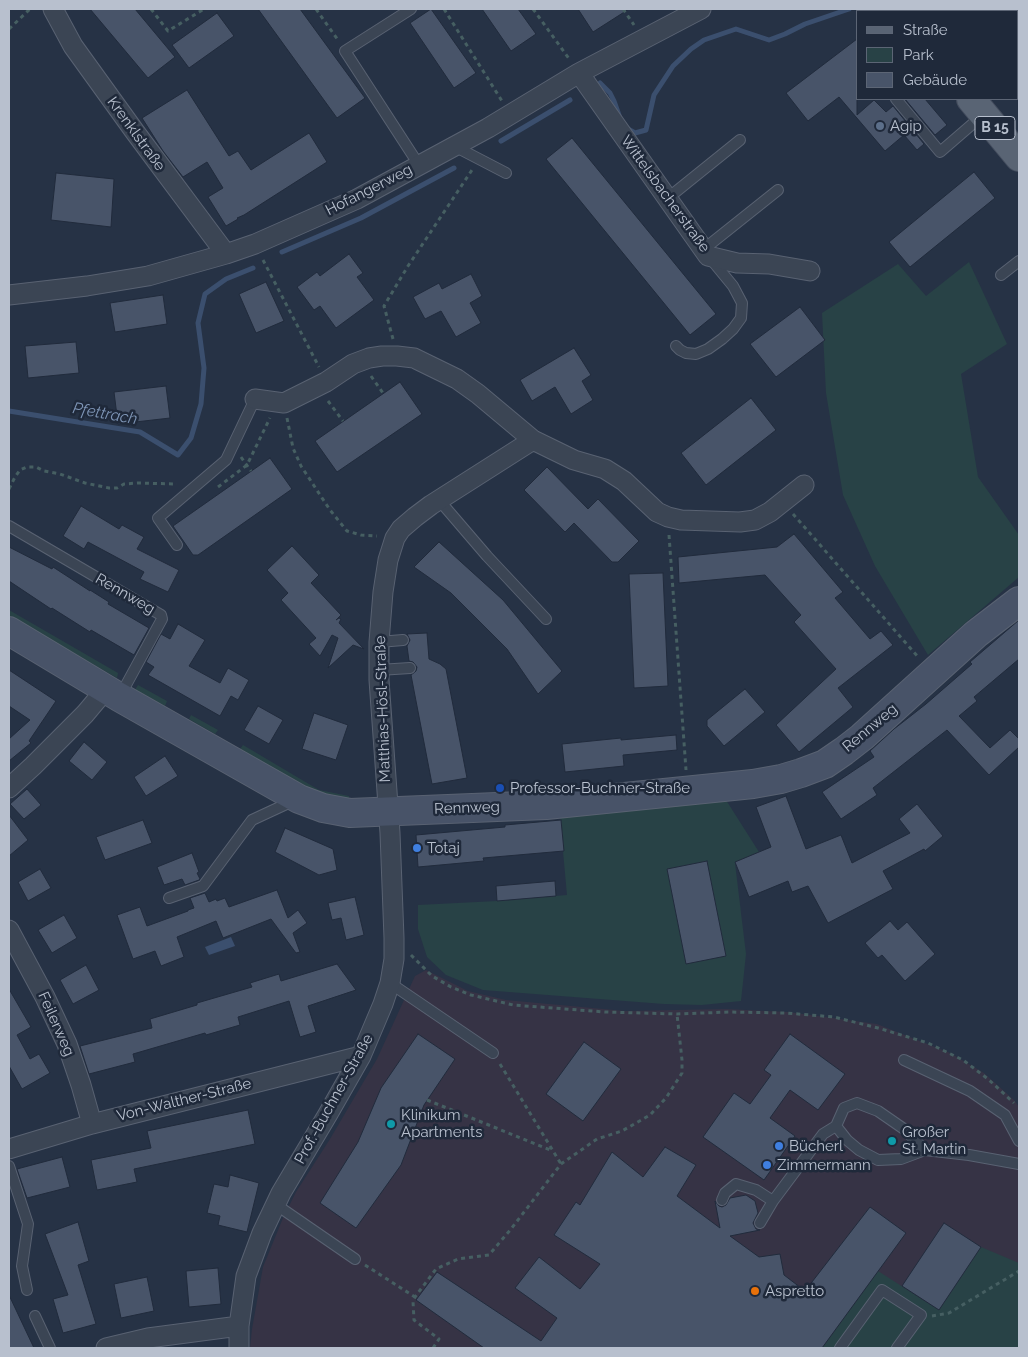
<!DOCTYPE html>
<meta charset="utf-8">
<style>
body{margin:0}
#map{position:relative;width:1028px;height:1357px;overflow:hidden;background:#263245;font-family:Raleway,sans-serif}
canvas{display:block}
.frame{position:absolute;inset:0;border:10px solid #b8c0ce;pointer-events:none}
.legend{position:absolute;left:856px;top:10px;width:162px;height:90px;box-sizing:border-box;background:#1f293a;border:1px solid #5c6575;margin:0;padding:6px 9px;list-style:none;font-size:15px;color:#b8c0ce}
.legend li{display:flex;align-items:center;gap:10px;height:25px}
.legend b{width:25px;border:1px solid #5c6575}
</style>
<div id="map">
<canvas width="1028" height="1357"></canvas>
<div class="frame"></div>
<ul class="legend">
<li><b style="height:6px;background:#596474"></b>Straße</li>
<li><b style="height:14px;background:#284246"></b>Park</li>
<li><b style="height:14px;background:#485469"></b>Gebäude</li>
</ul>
</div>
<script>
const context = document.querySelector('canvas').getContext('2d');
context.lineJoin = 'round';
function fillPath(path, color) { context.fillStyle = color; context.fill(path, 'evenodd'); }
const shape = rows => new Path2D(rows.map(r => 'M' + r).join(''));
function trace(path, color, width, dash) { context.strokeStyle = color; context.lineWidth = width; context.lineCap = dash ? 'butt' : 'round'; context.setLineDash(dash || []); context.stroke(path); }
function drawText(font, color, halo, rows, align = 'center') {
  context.font = font + ' Raleway,sans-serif'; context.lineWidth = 5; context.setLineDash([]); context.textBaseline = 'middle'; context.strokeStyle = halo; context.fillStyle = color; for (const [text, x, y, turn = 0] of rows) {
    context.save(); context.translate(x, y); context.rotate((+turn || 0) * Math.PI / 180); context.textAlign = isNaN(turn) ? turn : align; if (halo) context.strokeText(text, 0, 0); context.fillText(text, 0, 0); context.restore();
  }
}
fillPath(shape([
 [426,970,468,991,506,1000,625,1011,726,1009,788,1012,877,1024,950,1053,984,1073,1014,1100,1019,1107,1019,1348,250,1348,252,1329,263,1267,283,1218,296,1192,330,1139,377,1059,415,976]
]), '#363345');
fillPath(shape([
 [969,262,1007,344,961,374,978,477,1019,535,1019,577,928,655,875,566,843,495,826,393,822,313,898,264,926,296],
 [9,610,118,673,117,678,9,616],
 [138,685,167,701,165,706,135,690],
 [191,715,218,730,215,734,189,719],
 [243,745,319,790,349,796,349,800,318,794,240,749],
 [726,800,759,852,735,863,746,954,741,1001,702,1005,664,1004,483,990,446,975,427,957,418,929,418,905,497,901,567,895,560,818],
 [981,1247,1019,1263,1019,1348,822,1348,878,1271,939,1310]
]), '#284246');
fillPath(shape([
 [231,937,235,946,209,955,205,947]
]), '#3b4f6e');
trace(shape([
 [600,83,610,93,614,101,619,115],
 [628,129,635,133,646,130,654,95,673,66,691,49,704,40,736,29,769,40,785,34,805,24,849,9],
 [501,141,570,100],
 [282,252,361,218,454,168],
 [9,411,140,432,178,455,191,438,201,404,204,368,198,323,205,294,226,279,253,268]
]), '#3b4f6e', 5);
const building = shape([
 [90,9,135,9,175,57,148,78,90,9],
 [258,9,300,9,365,98,337,118,258,9],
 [431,9,476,73,454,88,410,23,431,9],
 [482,9,518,9,536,34,511,51,482,9],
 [578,9,629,9,593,32,578,9],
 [217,13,234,36,189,68,172,45,217,13],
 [857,39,857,115,874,100,886,112,893,106,924,144,917,150,904,135,885,151,839,97,808,121,786,93,857,39],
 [187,90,229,156,238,151,251,170,309,133,327,162,244,215,237,218,238,219,226,226,208,197,223,188,207,162,183,177,163,151,142,118,187,90],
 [905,99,925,99,947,125,935,135,905,99],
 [572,138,716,314,690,335,546,159,572,138],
 [974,172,995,198,910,267,889,242,974,172],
 [56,173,114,179,111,227,51,220,56,173],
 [349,254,363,273,357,277,374,300,336,328,320,306,314,310,297,287,317,272,320,276,349,254],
 [471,274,482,296,470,303,481,323,456,337,441,311,425,319,413,297,439,283,442,289,471,274],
 [266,282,284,321,256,333,239,294,266,282],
 [163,295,167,324,115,332,110,303,163,295],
 [800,307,825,340,776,377,750,344,800,307],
 [76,342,79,373,28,378,25,346,76,342],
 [574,348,591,375,582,381,593,400,571,414,555,387,532,401,520,380,574,348],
 [400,382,422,414,337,472,315,441,400,382],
 [166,386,170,418,118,424,114,392,166,386],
 [751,398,776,430,706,485,681,453,751,398],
 [270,458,292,489,198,555,193,555,173,526,270,458],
 [547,467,588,509,598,499,639,541,618,562,612,562,574,523,565,532,524,490,547,467],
 [81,506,119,529,122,525,144,537,137,549,179,570,168,592,140,579,144,572,88,542,84,549,63,536,81,506],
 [794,534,843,592,835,598,870,639,881,631,893,645,838,688,853,707,799,752,776,725,836,669,794,622,801,615,765,575,679,583,678,557,777,547,794,534],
 [439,542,503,600,562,671,538,694,507,649,451,593,414,567,439,542],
 [292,546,319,575,311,583,341,615,336,620,339,618,341,619,339,623,364,649,353,645,328,668,338,638,332,635,320,656,309,644,316,638,281,600,288,593,267,570,292,546],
 [9,547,52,569,53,567,90,591,90,590,109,602,108,604,149,628,134,655,91,630,90,632,52,608,51,609,9,581,9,547],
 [663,573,668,686,634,688,629,574,663,573],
 [1019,620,1019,659,974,697,977,701,959,716,990,748,1010,730,1019,739,1019,747,989,775,947,730,873,788,877,795,841,819,822,792,874,757,870,751,894,729,926,704,972,664,970,662,1019,620],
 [178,624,205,640,189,666,220,683,228,668,249,680,238,700,231,696,220,716,148,675,154,667,146,662,161,634,170,639,178,624],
 [427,633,429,659,440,664,446,669,467,778,432,784,411,675,416,671,417,667,413,662,409,661,407,646,410,640,407,634,427,633],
 [9,670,56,701,29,741,31,743,9,761,9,739,30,720,9,706,9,670],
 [745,689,765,712,724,746,707,726,707,720,745,689],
 [258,706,283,720,269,744,244,730,258,706],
 [314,713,348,725,336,760,302,749,314,713],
 [676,735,677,750,623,755,624,766,565,772,562,744,621,738,621,740,676,735],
 [84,742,107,762,92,780,69,761,84,742],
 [165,756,178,776,146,796,134,777,165,756],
 [27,789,41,805,24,819,10,804,27,789],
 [786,796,806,849,841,835,852,863,910,833,899,819,917,804,943,836,925,851,924,849,883,871,893,889,828,923,808,886,792,892,788,881,749,897,735,862,771,847,756,807,786,796],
 [9,815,28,840,9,856,9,815],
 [143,820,152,843,105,860,96,837,143,820],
 [561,820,564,851,483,858,484,861,418,867,416,835,505,827,505,825,561,820],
 [285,828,333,849,337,870,319,875,275,852,285,828],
 [192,853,199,872,197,873,200,879,199,880,185,885,182,879,164,885,157,867,192,853],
 [707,861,726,956,686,964,667,869,707,861],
 [40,869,51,888,28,901,18,882,40,869],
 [555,881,556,896,497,901,496,886,555,881],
 [277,890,288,918,298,910,307,923,293,933,300,952,296,953,271,919,223,938,216,921,177,937,184,957,161,966,155,951,133,959,117,915,140,907,147,926,188,911,188,910,194,908,190,898,205,893,209,902,216,899,217,901,225,898,229,907,277,890],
 [355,897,364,935,346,940,341,918,332,920,328,903,355,897],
 [64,915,77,938,52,953,38,930,64,915],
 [890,921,898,930,907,922,935,954,905,981,882,955,878,958,865,943,890,921],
 [337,964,356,990,308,1006,316,1032,300,1037,289,1001,238,1017,240,1025,206,1035,205,1033,133,1054,135,1062,89,1074,80,1046,152,1028,150,1019,197,1005,197,1003,252,987,250,983,279,974,281,981,337,964],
 [86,965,99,990,73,1004,60,980,86,965],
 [9,989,31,1027,17,1035,30,1059,39,1054,50,1073,22,1089,9,1066,9,989],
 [418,1034,455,1059,424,1105,401,1165,356,1228,320,1203,358,1142,381,1088,418,1034],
 [790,1034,845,1074,818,1110,790,1090,770,1118,795,1136,764,1180,703,1137,734,1093,750,1104,771,1075,764,1070,790,1034],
 [584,1042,621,1069,583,1121,546,1094,584,1042],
 [248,1110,255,1144,134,1169,137,1182,97,1190,91,1160,151,1148,147,1131,248,1110],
 [665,1147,696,1165,677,1196,720,1228,715,1201,719,1206,722,1207,726,1205,730,1198,746,1195,755,1201,758,1213,753,1223,756,1229,760,1230,730,1236,759,1257,780,1254,784,1275,805,1291,870,1207,906,1233,822,1348,484,1348,416,1300,437,1272,541,1341,557,1318,515,1288,539,1257,580,1289,600,1264,554,1235,576,1202,580,1205,612,1152,643,1177,665,1147],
 [62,1157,70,1187,27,1198,17,1169,62,1157],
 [230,1175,259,1183,247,1232,218,1225,220,1216,207,1213,214,1184,228,1187,230,1175],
 [78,1222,89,1261,78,1265,96,1324,63,1333,53,1299,68,1295,45,1234,78,1222],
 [944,1223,981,1247,939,1310,902,1286,944,1223],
 [218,1268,221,1304,189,1307,186,1271,218,1268],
 [147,1277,154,1311,121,1318,114,1284,147,1277],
 [9,1295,25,1329,34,1348,9,1348,9,1295]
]);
fillPath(building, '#485469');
trace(building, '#212b3c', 1);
const service = shape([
 [411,9,345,51,419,165],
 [896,99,940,152,984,114],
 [454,146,506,173],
 [668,198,740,140],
 [704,249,778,190],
 [1001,275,1019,261],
 [676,346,680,350,686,353,696,354,708,349,722,339,733,329,741,318,742,303,733,286,710,258],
 [439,500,487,556,546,619],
 [9,526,161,615,162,619,120,696],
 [177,545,158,518,226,460,255,399],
 [379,642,403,640],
 [379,670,410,668],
 [169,898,203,886,252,820,295,800],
 [390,983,493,1053],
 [904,1060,970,1091,1005,1115,1019,1141],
 [925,1150,904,1129,878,1111,857,1103,844,1108,836,1126,847,1140,859,1150,878,1160,901,1159,925,1150,969,1155,1019,1164],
 [9,1166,28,1224,22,1266,27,1290],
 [722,1200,725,1193,736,1184,756,1190,773,1201],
 [275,1204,355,1259],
 [760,1223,773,1201,823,1134,836,1126],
 [35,1316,50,1348],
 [840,1348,882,1290,921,1315,897,1348]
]);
const minor = shape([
 [53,9,73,46,135,132,226,254],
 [579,73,708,256,737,263,769,264,810,271],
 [9,295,87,286,148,276,226,254,255,244,357,199,488,128,579,73,701,9],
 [255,399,284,403,326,382,353,364,369,358,382,356,397,356,414,358,457,379,478,394,533,440,574,460,605,469,624,481,657,512,668,517,681,520,740,522,755,520,770,512,804,485],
 [9,788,33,766,85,714,106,689],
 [9,930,45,997,67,1044,81,1085,92,1124],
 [9,1149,92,1124,361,1056],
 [106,1348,148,1338,239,1326],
 [239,1348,239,1326,246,1276,262,1233,281,1193,328,1114,361,1056,383,1004,390,983,394,959,394,938,390,833,379,680,379,642,383,592,388,560,395,538,401,529,415,517,431,505,533,440]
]);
const secondary = shape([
 [9,631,119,697,299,799,323,808,350,813,546,805,753,784,781,779,801,773,825,764,844,751,862,737,976,634,1019,601]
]);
const primary = shape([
 [897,9,899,11],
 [971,99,1019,157]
]);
trace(service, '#596272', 12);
trace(minor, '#596272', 21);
trace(secondary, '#596272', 30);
trace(primary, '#444d5e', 30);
trace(shape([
 [151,9,168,31,204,9],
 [316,9,338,40],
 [444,9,502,101],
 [533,9,570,60],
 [623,9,634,25],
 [9,29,30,9],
 [263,260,319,367],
 [393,339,384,306,408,266,472,170],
 [371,376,383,393],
 [328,401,343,421],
 [287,418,293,448,301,466,330,510,347,531,361,535,377,536],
 [241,457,251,471],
 [218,487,247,465,270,418],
 [9,489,15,477,20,470,27,467,36,467,44,471,60,474,85,483,109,488,117,488,124,484,138,483,177,484],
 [793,514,919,658],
 [669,535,686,770],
 [411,955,432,976,451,987,471,995,513,1005,605,1012,677,1014,729,1012,786,1013,834,1017,878,1028,928,1043,963,1060,988,1079,1014,1103],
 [500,1064,561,1164],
 [427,1100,553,1151],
 [365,1265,415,1297],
 [932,1316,949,1313,1019,1271],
 [433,1348,439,1339,414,1320,413,1301,415,1297,436,1269,458,1259,489,1255,511,1229,561,1164,597,1139,622,1131,650,1115,666,1098,682,1073,682,1060,677,1014]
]), '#465f62', 3, [4, 4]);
trace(service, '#3b4554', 10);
trace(minor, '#3b4554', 19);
trace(secondary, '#485368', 28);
trace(primary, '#596474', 28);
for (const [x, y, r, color] of [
 [880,126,5,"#5c6f8a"],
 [500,788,5,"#1a4fb4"],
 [417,848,5,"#3f7fe0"],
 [391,1124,5,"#0f9aa8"],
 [892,1141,5,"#0f9aa8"],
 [779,1146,5,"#3f7fe0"],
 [767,1165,5,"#3f7fe0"],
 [755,1291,5,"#e8710a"]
]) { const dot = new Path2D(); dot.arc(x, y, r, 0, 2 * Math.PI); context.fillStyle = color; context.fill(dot); trace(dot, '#1f293a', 2); }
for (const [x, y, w] of [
 [995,128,40]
]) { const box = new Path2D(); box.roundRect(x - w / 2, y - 11.5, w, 23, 4); context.fillStyle = '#1f293a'; context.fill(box); trace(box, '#b8c0ce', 1); }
drawText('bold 14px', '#b8c0ce', null, [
 ["B 15",995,128]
]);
drawText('15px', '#b8c0ce', '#1f293a', [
 ["Agip",890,126],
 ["Professor-Buchner-Straße",510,788],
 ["Totaj",427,848],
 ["Klinikum",401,1115],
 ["Apartments",401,1132],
 ["Großer",902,1132],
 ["St. Martin",902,1149],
 ["Bücherl",789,1146],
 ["Zimmermann",777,1165],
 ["Aspretto",765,1291]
], 'left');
drawText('15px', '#b8c0ce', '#1f293a', [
 ["Krenklstraße",136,134,54],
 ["Hofangerweg",369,190,-27],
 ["Wittelsbacherstraße",665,194,54],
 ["Rennweg",125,594,30],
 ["Matthias-Hösl-Straße",383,709,-92],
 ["Rennweg",870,728,-40],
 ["Rennweg",467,808,-2],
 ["Feilerweg",56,1024,66],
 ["Prof.-Buchner-Straße",334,1099,-61],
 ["Von-Walther-Straße",184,1100,-14]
]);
drawText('italic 16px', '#7e95b6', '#1f293a', [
 ["Pfettrach",105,414,10]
]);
</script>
